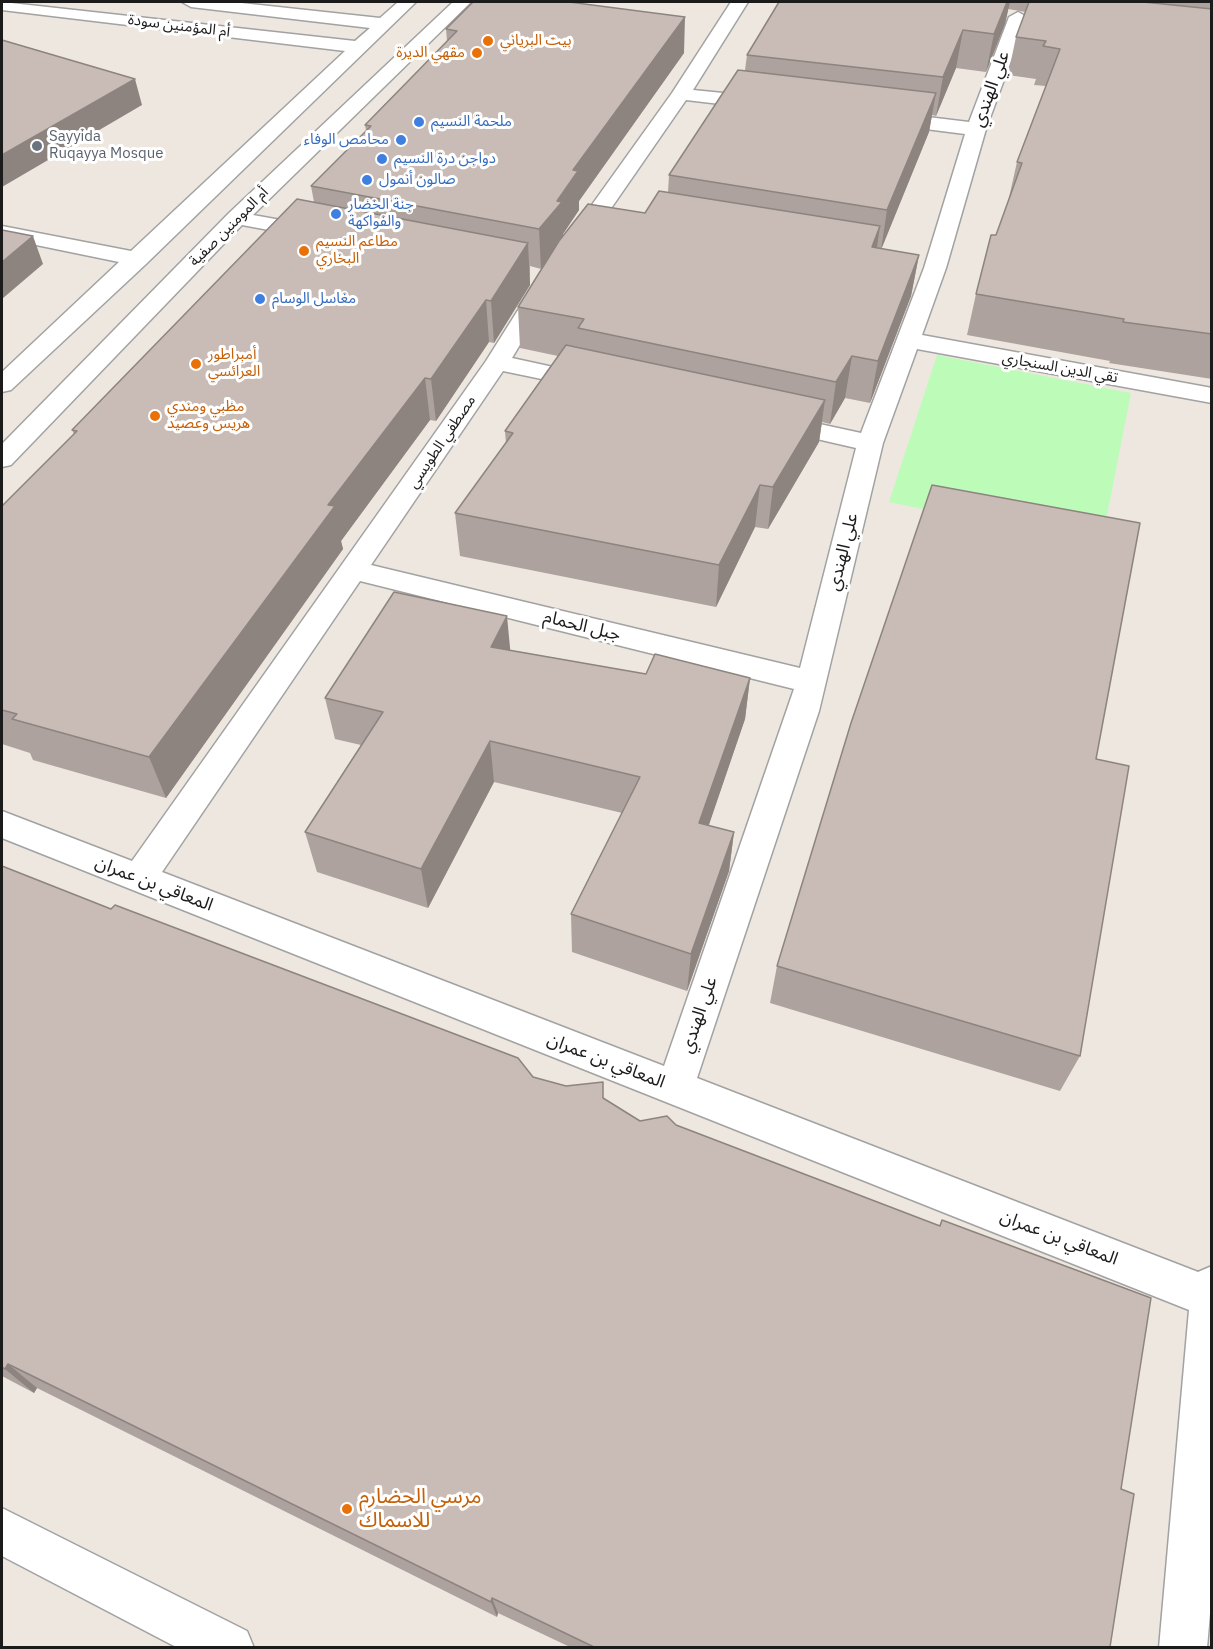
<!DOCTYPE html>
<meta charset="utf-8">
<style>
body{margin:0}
#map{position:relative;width:1213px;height:1649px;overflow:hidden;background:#ede7e0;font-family:"IBM Plex Sans",sans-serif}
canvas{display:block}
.frame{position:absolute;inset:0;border:3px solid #1b1b1b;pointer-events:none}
</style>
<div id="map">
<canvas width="1213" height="1649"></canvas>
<div class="frame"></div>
</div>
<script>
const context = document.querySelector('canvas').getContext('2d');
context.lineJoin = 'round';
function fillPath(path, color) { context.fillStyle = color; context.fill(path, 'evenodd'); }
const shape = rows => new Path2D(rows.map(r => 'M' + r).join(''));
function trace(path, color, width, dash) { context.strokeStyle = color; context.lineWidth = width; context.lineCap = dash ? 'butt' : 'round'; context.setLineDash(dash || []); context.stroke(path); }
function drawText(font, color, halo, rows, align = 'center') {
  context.font = font + ' "IBM Plex Sans","Noto Sans Arabic",sans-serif'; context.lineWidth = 6; context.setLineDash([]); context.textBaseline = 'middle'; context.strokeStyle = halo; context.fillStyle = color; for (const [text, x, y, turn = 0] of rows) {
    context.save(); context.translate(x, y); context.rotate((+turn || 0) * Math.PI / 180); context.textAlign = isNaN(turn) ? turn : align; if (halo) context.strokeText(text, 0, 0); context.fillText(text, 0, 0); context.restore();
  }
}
fillPath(shape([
 [937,355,1131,393,1101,546,889,502]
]), '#bdfcb8');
const minor = shape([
 [2,2,355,41,370,28,191,7,182,2,232,2,380,18,398,2,416,2,146,264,11,390,2,392,2,372,119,262,2,238,2,226,131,251,345,51,2,10,2,2],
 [453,2,471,2,253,215,325,228,328,233,325,238,317,239,242,225,11,465,2,467,2,444,229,213,453,2],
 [731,2,748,2,693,90,763,97,773,103,763,109,686,100,585,246,569,246,566,241,672,93,731,2],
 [1018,12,1027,17,986,129,946,268,922,335,1212,388,1212,403,917,349,883,443,819,711,697,1078,1198,1272,1212,1266,1212,1590,1207,1648,1159,1648,1189,1310,2,838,2,811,132,861,486,361,535,283,543,281,551,283,554,288,512,358,599,377,602,382,599,387,590,389,503,371,371,565,800,668,856,448,769,428,765,423,769,418,778,415,861,433,924,268,965,134,886,124,876,118,886,112,969,122,1009,17,1018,12],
 [360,581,794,689,664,1066,162,872,360,581],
 [2,1508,247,1631,254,1648,178,1648,2,1556,2,1508]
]);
trace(minor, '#a2a2a2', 3);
fillPath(minor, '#fff');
fillPath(shape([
 [779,2,1212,2,1212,379,1109,363,1110,361,967,335,976,294,1008,202,1017,162,1046,86,1034,85,1036,79,1008,75,1016,37,1026,12,1008,9,1005,24,986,72,956,68,936,116,932,115,929,132,881,249,919,255,911,296,870,403,845,398,830,424,822,422,819,442,768,529,755,527,716,607,460,556,455,513,506,444,505,431,558,356,520,348,518,307,544,265,541,269,530,266,530,285,494,343,489,342,436,421,430,420,341,541,343,549,166,798,33,760,30,753,2,744,2,506,74,434,72,430,314,202,311,186,366,131,365,125,447,41,446,29,684,53,579,201,579,210,563,234,563,236,645,213,668,192,669,175,745,70,747,55],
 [510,650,646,674,750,678,745,719,708,826,734,832,729,871,687,991,572,952,571,914,622,813,494,782,428,908,317,872,305,832,361,745,335,739,325,698],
 [1096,759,1080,1056,1060,1091,770,1003,777,966],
 [2,866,533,1077,603,1099,640,1121,676,1125,939,1226,942,1220,1121,1489,1110,1647,570,1647,498,1613,497,1617,37,1388,34,1393,2,1376]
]), '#ada29d');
fillPath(shape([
 [1007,2,1010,2,1005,24,986,72,994,34],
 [685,17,684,53,579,201,579,210,563,234,563,241,541,269,539,229,557,201,573,170],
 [963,30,956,68,936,116,943,77],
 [135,79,142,105,2,187,2,155],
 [936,93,929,132,881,250,887,210],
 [880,226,874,267,872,247],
 [33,236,43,264,2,299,2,262],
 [528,243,530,285,494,343,491,301],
 [919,255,911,296,870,403,878,361],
 [486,300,489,342,436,421,431,379],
 [852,356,845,398,830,424,836,382],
 [425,378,430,420,341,541,343,549,166,798,149,757,328,505],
 [825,400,819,442,768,529,773,487],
 [760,485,755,527,716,607,719,565],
 [507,616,511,658,491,647],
 [750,678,745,719,696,863,699,823],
 [490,741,494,782,428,908,421,869],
 [734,832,729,871,687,991,691,954],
 [8,1364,37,1388,34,1393,5,1369],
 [492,1598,498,1613,497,1617,491,1602]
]), '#8d847f');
const building = shape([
 [473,2,569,2,685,17,573,170,578,171,557,201,562,202,539,229,311,186,371,126,365,125,457,31,446,29,473,2],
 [779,2,1007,2,994,34,963,30,943,77,747,55,779,2],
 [1029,2,1143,2,1212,9,1212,334,1123,322,1124,319,976,294,991,235,996,235,1022,163,1017,162,1060,49,1043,46,1046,41,1016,37,1029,2],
 [2,40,135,79,2,155,2,40],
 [738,70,936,93,887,210,669,175,738,70],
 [659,191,880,226,872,247,919,255,878,361,852,356,836,382,578,328,584,319,518,307,559,241,588,204,645,213,659,191],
 [297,199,528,243,491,301,486,300,431,379,425,378,328,505,335,506,149,757,12,719,17,714,2,710,2,506,77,431,72,430,297,199],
 [2,230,33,236,2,262,2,230],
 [566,345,825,400,773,487,760,485,719,565,455,513,513,433,505,431,566,345],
 [932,485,1140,523,1096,759,1129,766,1080,1056,777,966,851,723,932,485],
 [394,592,507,616,491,647,646,674,655,654,750,678,699,823,734,832,691,954,571,914,640,777,490,741,421,869,305,832,383,712,325,698,394,592],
 [2,866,111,909,115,905,518,1058,533,1077,566,1086,603,1082,603,1098,640,1121,667,1116,676,1125,940,1226,942,1220,1151,1298,1121,1489,1134,1494,1110,1647,594,1647,492,1598,491,1602,8,1364,5,1369,2,1367,2,866]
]);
fillPath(building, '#c9bcb6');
trace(building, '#8d847f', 1.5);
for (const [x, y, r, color] of [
 [488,41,6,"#e8710a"],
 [477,53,6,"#e8710a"],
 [419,122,6,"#3f7fe0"],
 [401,140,6,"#3f7fe0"],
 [37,146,6,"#6b7280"],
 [382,159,6,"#3f7fe0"],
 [367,180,6,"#3f7fe0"],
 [336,214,6,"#3f7fe0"],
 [304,251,6,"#e8710a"],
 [260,299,6,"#3f7fe0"],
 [196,364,6,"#e8710a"],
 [155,416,6,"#e8710a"],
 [347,1509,6,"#e8710a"]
]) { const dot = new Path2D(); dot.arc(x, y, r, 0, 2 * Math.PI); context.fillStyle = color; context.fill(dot); trace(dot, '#fff', 2); }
drawText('15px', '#1b1b1b', '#fff', [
 ["أم المؤمنين سودة",179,26,7],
 ["أم المومنين صفية",229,227,-45],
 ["تقي الدين السنجاري",1060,368,10],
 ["مصطفي الطويسي",442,442,-56]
]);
drawText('15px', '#c56008', '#fff', [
 ["بيت البرياني",500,41],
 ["مقهي الديرة",465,53,"right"],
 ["مطاعم النسيم",316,242],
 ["البخاري",316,259],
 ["أمبراطور",208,355],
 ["العرائسي",208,372],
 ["مظبي ومندي",167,407],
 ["هريس وعصيد",167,424]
], 'left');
drawText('15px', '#366cbe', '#fff', [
 ["ملحمة النسيم",431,122],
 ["محامص الوفاء",389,140,"right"],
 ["دواجن درة النسيم",394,159],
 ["صالون أنمول",379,180],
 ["جنة الخضار",348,205],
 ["والفواكهة",348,222],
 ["مغاسل الوسام",272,299]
], 'left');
drawText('15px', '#5b616d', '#fff', [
 ["Sayyida",49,137],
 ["Ruqayya Mosque",49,154]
], 'left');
drawText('18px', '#1b1b1b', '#fff', [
 ["علي الهندي",991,89,-70],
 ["علي الهندي",843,552,-76],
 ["جبل الحمام",582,626,14],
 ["المعاقي بن عمران",154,884,21],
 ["علي الهندي",699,1015,-71],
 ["المعاقي بن عمران",606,1061,21],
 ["المعاقي بن عمران",1059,1238,21]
]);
drawText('21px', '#c56008', '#fff', [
 ["مرسي الحضارم",359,1497],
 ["للاسماك",359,1521]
], 'left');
</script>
